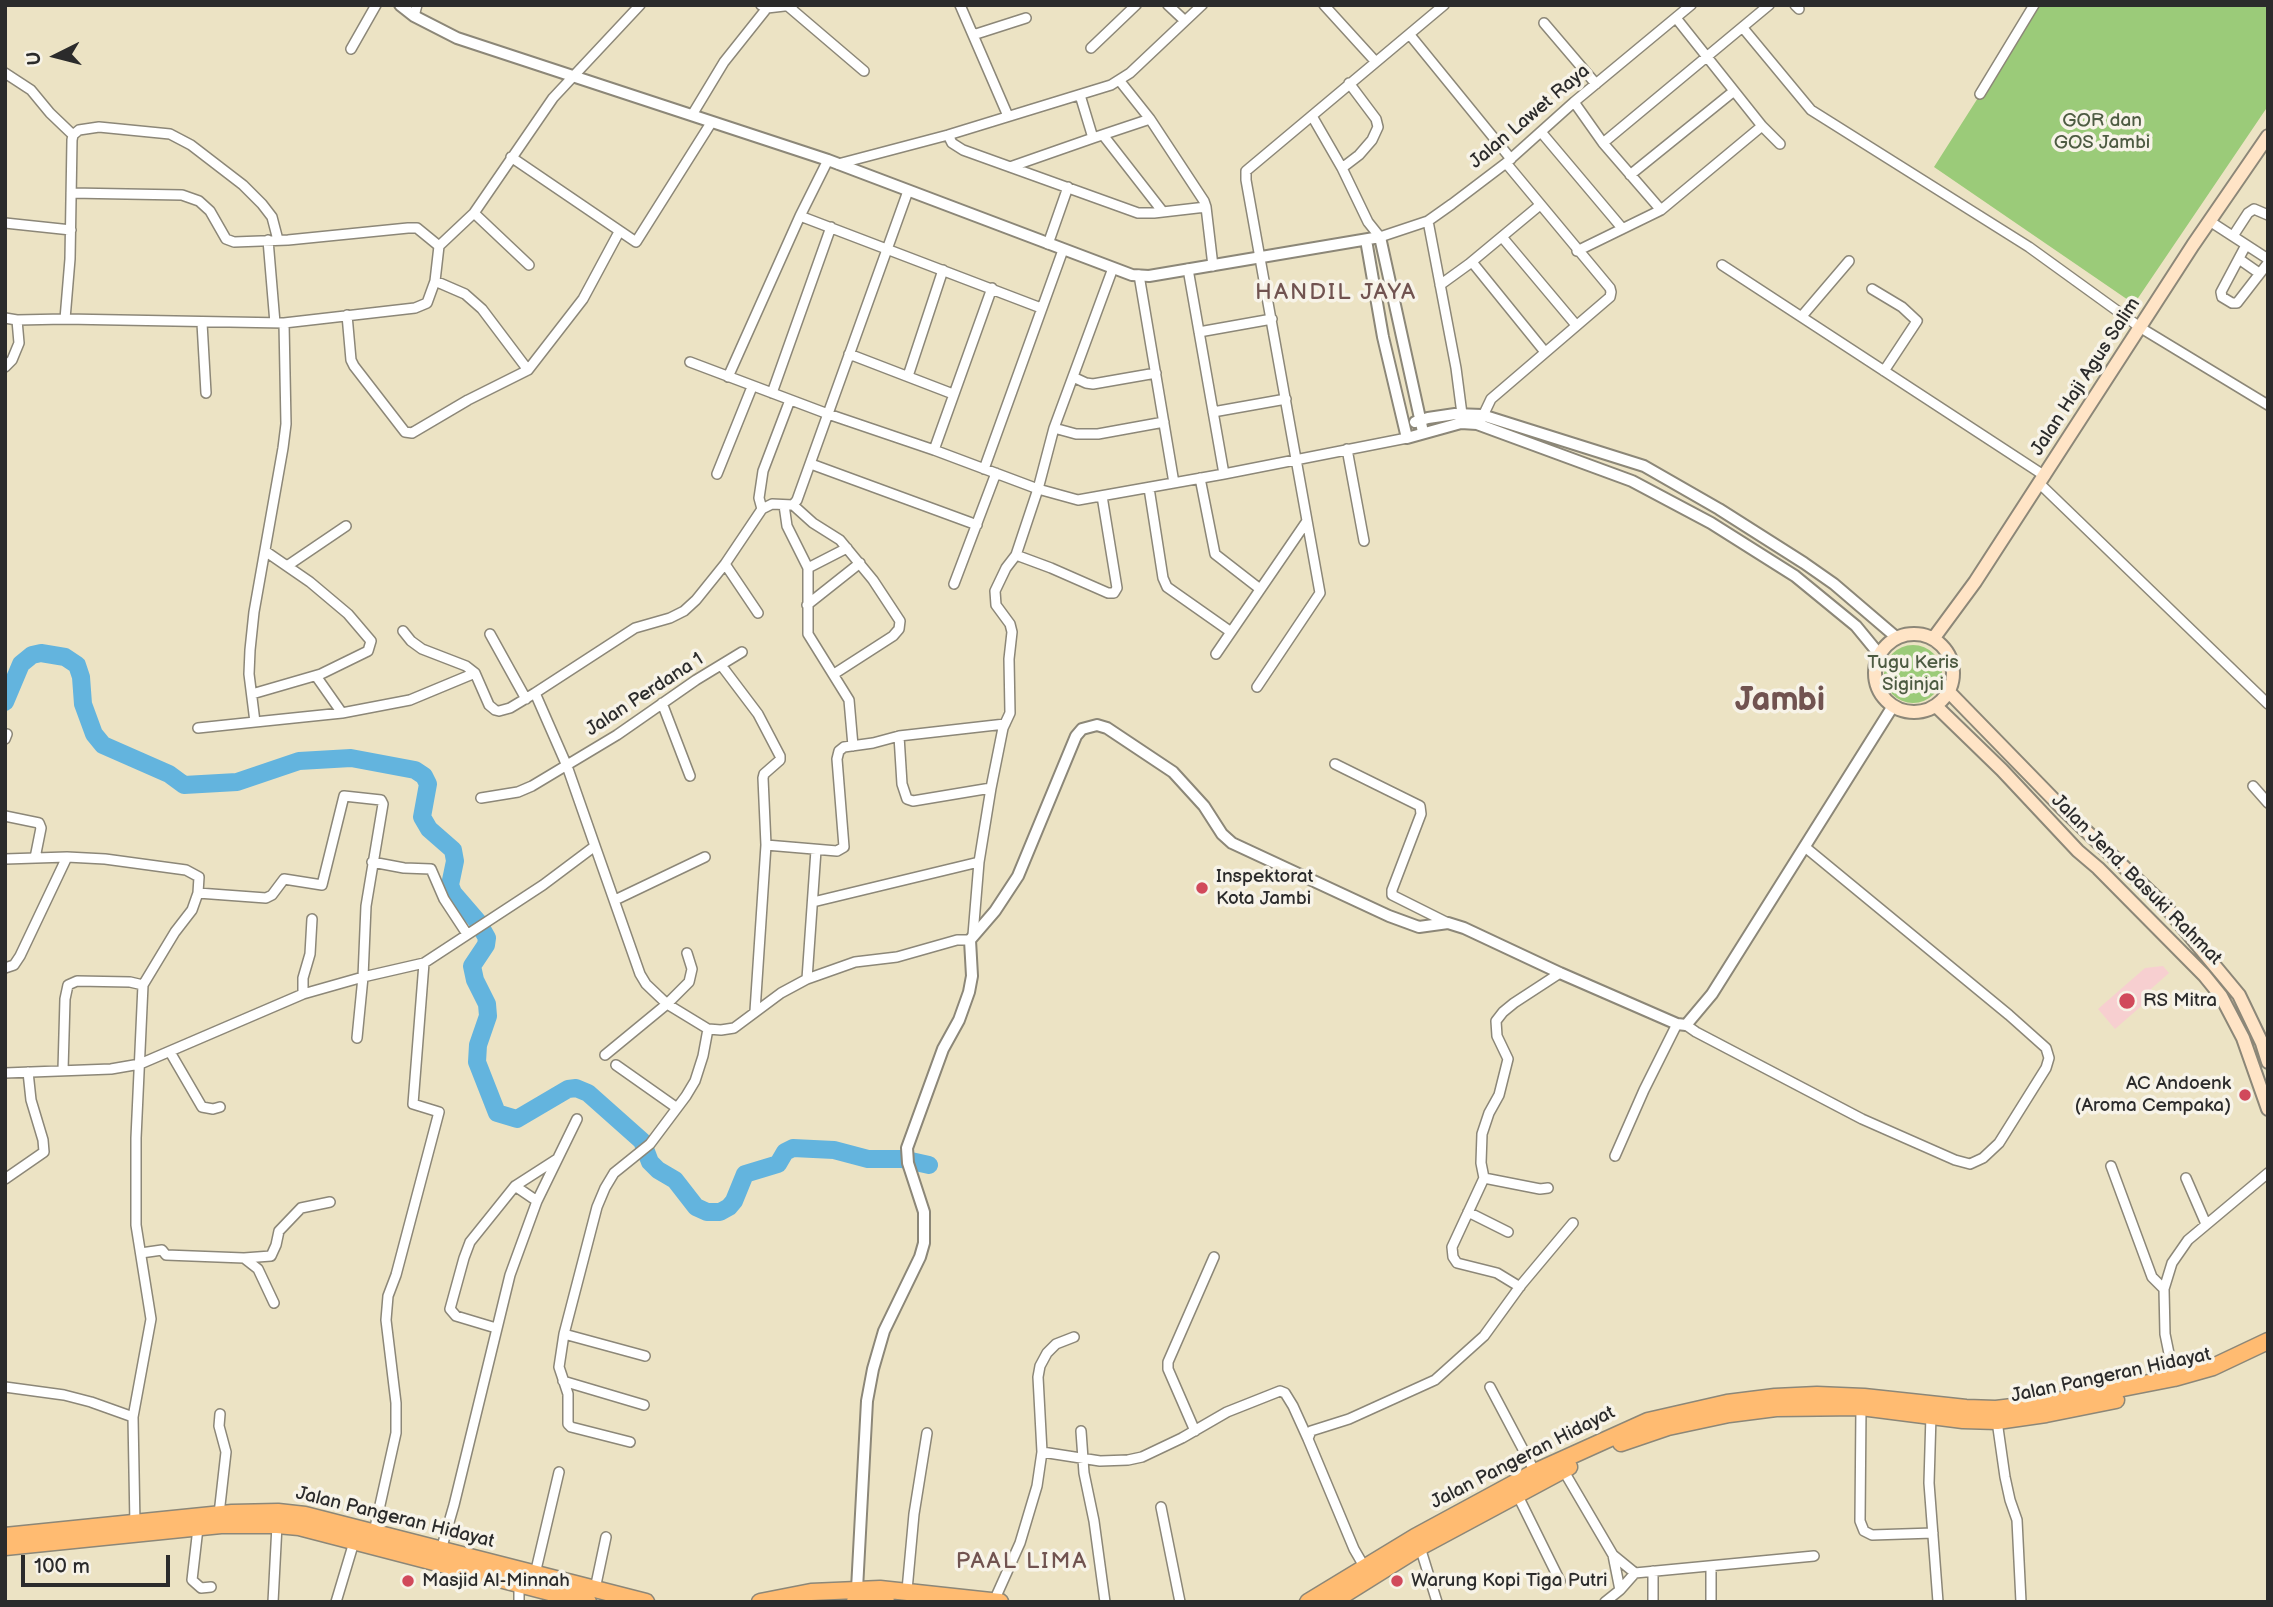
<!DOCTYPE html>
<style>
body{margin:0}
#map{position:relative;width:2273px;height:1607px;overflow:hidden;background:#ece3c4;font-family:"Balsamiq Sans",sans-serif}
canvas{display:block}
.frame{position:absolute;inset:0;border:7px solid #2b2b2b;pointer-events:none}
.north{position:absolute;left:21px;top:21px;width:70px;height:70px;-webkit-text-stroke:5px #f7f3e8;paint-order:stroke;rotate:264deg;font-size:19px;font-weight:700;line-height:28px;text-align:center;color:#2b2b2b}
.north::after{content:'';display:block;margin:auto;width:24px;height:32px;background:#2b2b2b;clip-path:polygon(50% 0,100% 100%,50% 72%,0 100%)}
.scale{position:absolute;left:21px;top:1555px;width:149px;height:32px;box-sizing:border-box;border:4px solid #2b2b2b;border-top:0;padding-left:9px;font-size:21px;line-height:24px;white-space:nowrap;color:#2b2b2b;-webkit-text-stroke:5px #f7f3e8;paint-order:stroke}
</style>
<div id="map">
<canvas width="2273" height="1607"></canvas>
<div class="frame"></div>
<div class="north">U</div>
<div class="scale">100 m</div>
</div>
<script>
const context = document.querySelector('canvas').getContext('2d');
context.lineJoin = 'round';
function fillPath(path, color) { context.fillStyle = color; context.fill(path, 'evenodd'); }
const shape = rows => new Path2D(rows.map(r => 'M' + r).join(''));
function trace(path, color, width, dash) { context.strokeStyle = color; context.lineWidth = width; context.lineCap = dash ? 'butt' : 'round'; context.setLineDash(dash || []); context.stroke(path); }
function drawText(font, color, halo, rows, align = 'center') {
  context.font = font + ' "Balsamiq Sans",sans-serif'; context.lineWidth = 7; context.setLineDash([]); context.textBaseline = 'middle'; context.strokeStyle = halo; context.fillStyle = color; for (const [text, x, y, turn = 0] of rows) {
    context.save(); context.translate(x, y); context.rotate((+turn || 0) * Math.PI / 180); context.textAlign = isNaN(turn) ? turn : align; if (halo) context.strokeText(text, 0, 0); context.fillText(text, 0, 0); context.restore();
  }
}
fillPath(shape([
 [2163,966,2169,973,2151,989,2155,994,2115,1029,2098,1009,2145,968]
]), '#f7cfd0');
fillPath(shape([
 [2037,5,2268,5,2268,106,2134,304,1934,167],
 '1884 674a29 29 0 1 1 58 0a29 29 0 1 1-58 0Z'
]), '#9bcb79');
trace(shape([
 [5,702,21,664,32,655,41,653,65,657,77,665,81,677,83,704,94,734,103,745,169,774,184,785,237,782,299,761,351,758,415,770,424,776,428,784,422,817,429,829,453,850,455,861,450,885,453,893,478,922,487,938,486,945,472,966,475,980,487,1004,488,1016,478,1045,477,1062,497,1113,517,1119,568,1089,576,1088,588,1093,642,1141,650,1162,658,1170,675,1180,696,1207,707,1212,720,1212,729,1207,734,1201,745,1174,778,1164,785,1152,793,1148,834,1150,868,1159,902,1159,929,1165]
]), '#63b4de', 18);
const minor = shape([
 [761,5,767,8,793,5],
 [960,5,1008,116],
 [1168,5,1184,20],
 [1324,5,1375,61],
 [1795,5,1799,9],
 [789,7,864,71],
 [414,16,417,5],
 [1676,18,1762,126,1780,144],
 [1544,23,1596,84],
 [1743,28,1811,110,2029,247,2141,328,2268,405],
 [973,35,1026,18],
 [1410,35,1511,159],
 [1091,48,1136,5],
 [351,49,376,5],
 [5,73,31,90,50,113,73,135],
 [1980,94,2034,5],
 [1080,95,1093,138,1150,119],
 [1574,102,1603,143,1661,210],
 [692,115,724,62,767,8],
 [1312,116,1342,168,1368,222,1380,237,1428,221,1452,204,1506,163,1574,102,1691,5],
 [1541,132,1622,228],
 [948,135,952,143,963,150,1138,213,1154,213,1206,207,1204,201,1150,119,1119,80],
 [1103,135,1163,212],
 [1603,143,1769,5],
 [511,157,636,242,711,123],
 [838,164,948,135,1111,85,1130,73,1202,5],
 [1010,167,1093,138],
 [1342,168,1359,155,1372,140,1378,127,1376,119,1349,83],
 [1630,175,1734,91],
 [71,193,182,195,199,201,210,211,226,239,234,242,288,240,408,228,417,228,439,246],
 [1206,207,1213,266],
 [474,213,529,265],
 [800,216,1041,308],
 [1428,221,1456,368,1462,414],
 [2211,222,2268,259],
 [5,223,71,230],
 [2233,236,2248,213,2254,209,2268,215],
 [1502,237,1576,325],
 [268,240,275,323],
 [1048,244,1068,187],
 [2246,245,2221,292,2222,297,2232,303,2237,303,2268,263],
 [1577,251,1661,210,1762,126],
 [2239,259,2259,273],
 [1472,262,1545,352],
 [1722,265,2045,476],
 [1188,269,1224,474],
 [1139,275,1174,483],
 [435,281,465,294,482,309,528,370],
 [1440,285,1469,264,1540,205],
 [1872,289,1902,307,1917,321,1884,371],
 [347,315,351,360,354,366,405,432,412,433,468,400,528,370,583,299,619,232],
 [1802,316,1849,261],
 [5,318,17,320,65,319,70,259,72,140,73,135,79,130,99,127,170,134,191,145,243,185,262,204,272,217,278,240],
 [65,319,284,323,415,308,427,303,435,281,439,246,474,213,553,98,640,5],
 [202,323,206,393],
 [284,323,286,424,283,448,254,612,250,650,249,674,255,722,342,713,410,700,475,673],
 [1199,332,1272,319],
 [849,354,953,394],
 [690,362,828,414,934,450,1038,489,1078,500,1224,474,1407,438],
 [5,367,12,360,19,343,17,320],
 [908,376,943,270],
 [728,377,800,216,828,160],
 [1073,377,1086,383,1093,384,1156,373],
 [772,393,831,227],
 [1213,412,1286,399],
 [1481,420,1491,399,1610,297,1611,292,1610,288,1506,163],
 [1054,428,1076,434,1098,434,1164,422],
 [1347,449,1364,541],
 [934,450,992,288],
 [811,464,977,525],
 [984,469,1063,250],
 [717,474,752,387],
 [1200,478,1215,554,1260,589],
 [2040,484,2268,704],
 [1149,488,1163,578,1167,587,1231,632],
 [784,505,787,526,808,568,808,634,849,700,853,746],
 [793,505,813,523,840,540,873,580,900,621,899,629,893,636,834,674],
 [762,509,759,498,763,471,790,400],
 [1016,555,1051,568,1108,593,1114,593,1117,588,1102,496],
 [725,564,758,613],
 [287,566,346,526],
 [808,568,847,548],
 [954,584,996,473],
 [807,605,860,563],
 [403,631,411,641,422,649,466,666,475,673,489,705,495,710,499,711,510,708,535,693],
 [490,634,526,699],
 [1216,654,1307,521],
 [721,665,758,714,780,756,780,760,764,774,763,778,766,845,755,1011],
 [316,676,342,713],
 [1257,687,1320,593,1246,180,1246,171,1444,5],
 [252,694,321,674,368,651,371,641,348,614,310,582,265,551],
 [662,703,690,776],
 [198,728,255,722],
 [899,736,902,784,907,799,913,801,991,788],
 [5,739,7,734],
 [1335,764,1420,806,1421,814,1392,890,1392,895,1448,923],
 [2253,786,2268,803],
 [481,798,518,792,532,786,617,735,696,680,742,652],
 [5,816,39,823,41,828,35,858],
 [766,845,837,851,844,847,837,759,839,751,844,747,873,743,899,736,1005,724],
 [595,846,640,974,646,984,667,1004,708,1029,721,1030,734,1028,781,993,807,979,855,962,897,957,957,940,970,940],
 [5,859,67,857,105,859,186,870,199,877,198,893,192,910,175,932,143,985,136,1138,136,1225,151,1319,133,1417,135,1525],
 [372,862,404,868,431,869,444,899,467,934],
 [198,893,266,898,272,895,284,879,322,885,344,796,381,800,383,804,366,906,363,977,357,1038],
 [615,900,705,857],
 [813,902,979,862],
 [973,935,979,862,991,788,1003,728,1010,713,1009,659,1012,632,1010,624,996,605,995,591,1006,568,1016,555,1038,489,1054,428,1113,268],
 [5,968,14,965,20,956,67,857],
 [807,979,816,850],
 [303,994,303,978,310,954,312,919],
 [1686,1025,1696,1032,1862,1119,1955,1160,1970,1164,1983,1158,1999,1143,2046,1068,2049,1058,2046,1048,2009,1015,1805,847],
 [170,1052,202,1107,213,1109,220,1107],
 [605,1055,667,1004,689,982,692,969,687,953],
 [616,1065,677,1108],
 [63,1070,65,999,68,985,77,981,130,982,143,985],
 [5,1073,111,1069,140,1064,303,994,363,977,424,963,543,885,595,846,567,766,535,693,635,628,670,618,684,611,696,600,725,564,762,509,772,504,793,505,797,500,908,191],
 [1615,1156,1644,1090,1677,1024],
 [2111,1166,2152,1277,2164,1289],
 [1484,1178,1540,1189,1548,1188],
 [2186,1178,2206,1224],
 [5,1179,44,1152,43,1140,31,1100,28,1072],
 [515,1186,537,1201],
 [1468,1212,1508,1232],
 [141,1253,162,1250,166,1255,244,1258,258,1269,274,1303],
 [244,1258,271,1256,276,1245,279,1231,301,1208,330,1202],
 [1520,1287,1497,1273,1457,1263,1453,1257,1452,1247,1484,1178,1481,1163,1482,1134,1489,1113,1499,1095,1508,1059,1497,1036,1496,1021,1503,1012,1514,1003,1560,973],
 [496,1328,456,1316,450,1309,464,1258,470,1242,515,1186,557,1159],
 [564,1334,645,1356],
 [2174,1378,2165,1334,2164,1289,2172,1263,2188,1240,2268,1173],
 [563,1381,644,1405],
 [5,1387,64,1395,91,1402,133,1417],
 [1490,1387,1535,1472],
 [1861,1407,1860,1521,1864,1531,1872,1535,1933,1533],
 [1931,1415,1929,1483,1938,1602],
 [1997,1421,2005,1477,2010,1500,2017,1520,2021,1602],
 [1081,1431,1084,1473,1094,1521,1105,1602],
 [1195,1431,1168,1369,1168,1362,1214,1257],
 [630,1442,571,1427,568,1424,568,1394,559,1367,564,1334,597,1207,605,1188,614,1173,650,1144,686,1096,695,1081,703,1056,708,1029],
 [1042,1452,1100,1461,1128,1460,1142,1457,1182,1438,1227,1412,1280,1391,1285,1393,1293,1406,1308,1439],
 [1562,1468,1613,1555,1620,1590],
 [1517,1494,1560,1581],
 [1161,1507,1180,1602],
 [219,1514,226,1452,219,1426,220,1414],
 [198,1528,192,1580,201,1588,211,1587],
 [374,1532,396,1433,396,1403,386,1320,388,1296,396,1275,439,1112,413,1104,424,963],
 [1420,1547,1437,1602],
 [441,1550,454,1505,510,1275,537,1201,577,1119],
 [1613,1555,1635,1573],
 [1711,1566,1711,1602],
 [1365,1568,1354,1549,1308,1439,1311,1431,1349,1419,1435,1380,1484,1336,1521,1285,1573,1223],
 [1653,1571,1653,1602],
 [535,1574,559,1472],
 [595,1589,606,1537],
 [907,1590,914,1514,927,1433],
 [994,1601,1020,1543,1037,1486,1042,1452,1038,1377,1040,1366,1047,1353,1056,1344,1074,1337],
 [273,1602,277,1525],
 [336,1602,354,1542],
 [519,1602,519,1584],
 [1605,1602,1620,1590,1635,1573,1814,1556]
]);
const tertiary = shape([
 [400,5,414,16,457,38,828,160,1132,275,1149,276,1380,237,1423,432],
 [1366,240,1383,337,1407,438,1461,423,1477,424,1632,481,1711,523,1795,576,1856,626,1879,654],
 [1415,422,1428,418,1455,414,1482,415,1644,466,1719,509,1804,563,1834,584,1896,637],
 [857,1589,867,1401,873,1369,884,1331,920,1257,924,1243,924,1212,908,1163,907,1148,943,1049,959,1020,969,992,972,976,970,940,995,911,1018,876,1076,736,1082,729,1097,725,1107,728,1173,772,1204,806,1222,834,1232,843,1389,916,1419,927,1448,923,1464,928,1560,973,1677,1024,1686,1025,1712,994,1893,706]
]);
const secondary = shape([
 '1875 673a39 39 0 1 1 78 0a39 39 0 1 1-78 0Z',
 [1933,639,1975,582,2193,245,2268,136],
 [1948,691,2063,809,2166,907,2239,995,2262,1043,2268,1062],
 [1936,706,2002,770,2078,851,2098,868,2204,975,2221,996,2243,1038,2268,1109]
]);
const trunk = shape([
 [1621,1443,1668,1427,1729,1414,1776,1408,1861,1407,1963,1420,1997,1421,2046,1414,2116,1400],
 [5,1536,232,1513,278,1512,305,1515,646,1602],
 [5,1547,221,1525,277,1525,299,1527,588,1602],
 [760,1602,811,1592,880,1589,1000,1602],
 [855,1602,886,1602],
 [1308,1602,1415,1537,1535,1472,1648,1421,1727,1403,1775,1397,1817,1395,1864,1397,1966,1408,1996,1409,2046,1403,2174,1378,2213,1367,2268,1341],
 [1332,1602,1420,1547,1569,1467]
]);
trace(minor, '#8c8778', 12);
trace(tertiary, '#8c8778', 14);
trace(secondary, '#8c8778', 16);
trace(trunk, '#8c8778', 19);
trace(minor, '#fff', 9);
trace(tertiary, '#fff', 10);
trace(secondary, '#ffe4c6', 12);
trace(trunk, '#ffbb71', 16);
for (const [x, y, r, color] of [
 [1202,888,7,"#d1495b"],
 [2127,1001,9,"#d1495b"],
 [2245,1095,7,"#d1495b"],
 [408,1581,7,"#d1495b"],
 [1397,1581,7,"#d1495b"]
]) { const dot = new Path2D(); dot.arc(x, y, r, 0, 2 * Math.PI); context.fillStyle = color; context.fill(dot); trace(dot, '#f7f3e8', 2.5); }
drawText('19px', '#2b2b2b', '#f7f3e8', [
 ["Jalan Lawet Raya",1530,117,-40],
 ["Jalan Haji Agus Salim",2086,377,-57],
 ["Jalan Perdana 1",645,695,-33],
 ["Jalan Jend. Basuki Rahmat",2136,880,45],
 ["Jalan Pangeran Hidayat",2111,1376,-12],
 ["Jalan Pangeran Hidayat",1523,1458,-27],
 ["Jalan Pangeran Hidayat",395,1518,14]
]);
drawText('19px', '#4d5b42', '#f7f3e8', [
 ["GOR dan",2102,121],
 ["GOS Jambi",2102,143],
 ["Tugu Keris",1913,663],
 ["Siginjai",1913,685]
]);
drawText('19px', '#2b2b2b', '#f7f3e8', [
 ["Inspektorat",1216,877],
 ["Kota Jambi",1216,899],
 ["RS Mitra",2143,1001],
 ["AC Andoenk",2231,1084,"right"],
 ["(Aroma Cempaka)",2231,1106,"right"],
 ["Masjid Al-Minnah",422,1581],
 ["Warung Kopi Tiga Putri",1411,1581]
], 'left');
context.letterSpacing = '2px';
drawText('23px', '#715350', '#f7f3e8', [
 ["HANDIL JAYA",1336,293],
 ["PAAL LIMA",1022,1562]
]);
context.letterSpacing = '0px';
drawText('bold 33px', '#715350', '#f7f3e8', [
 ["Jambi",1780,702]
]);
</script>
